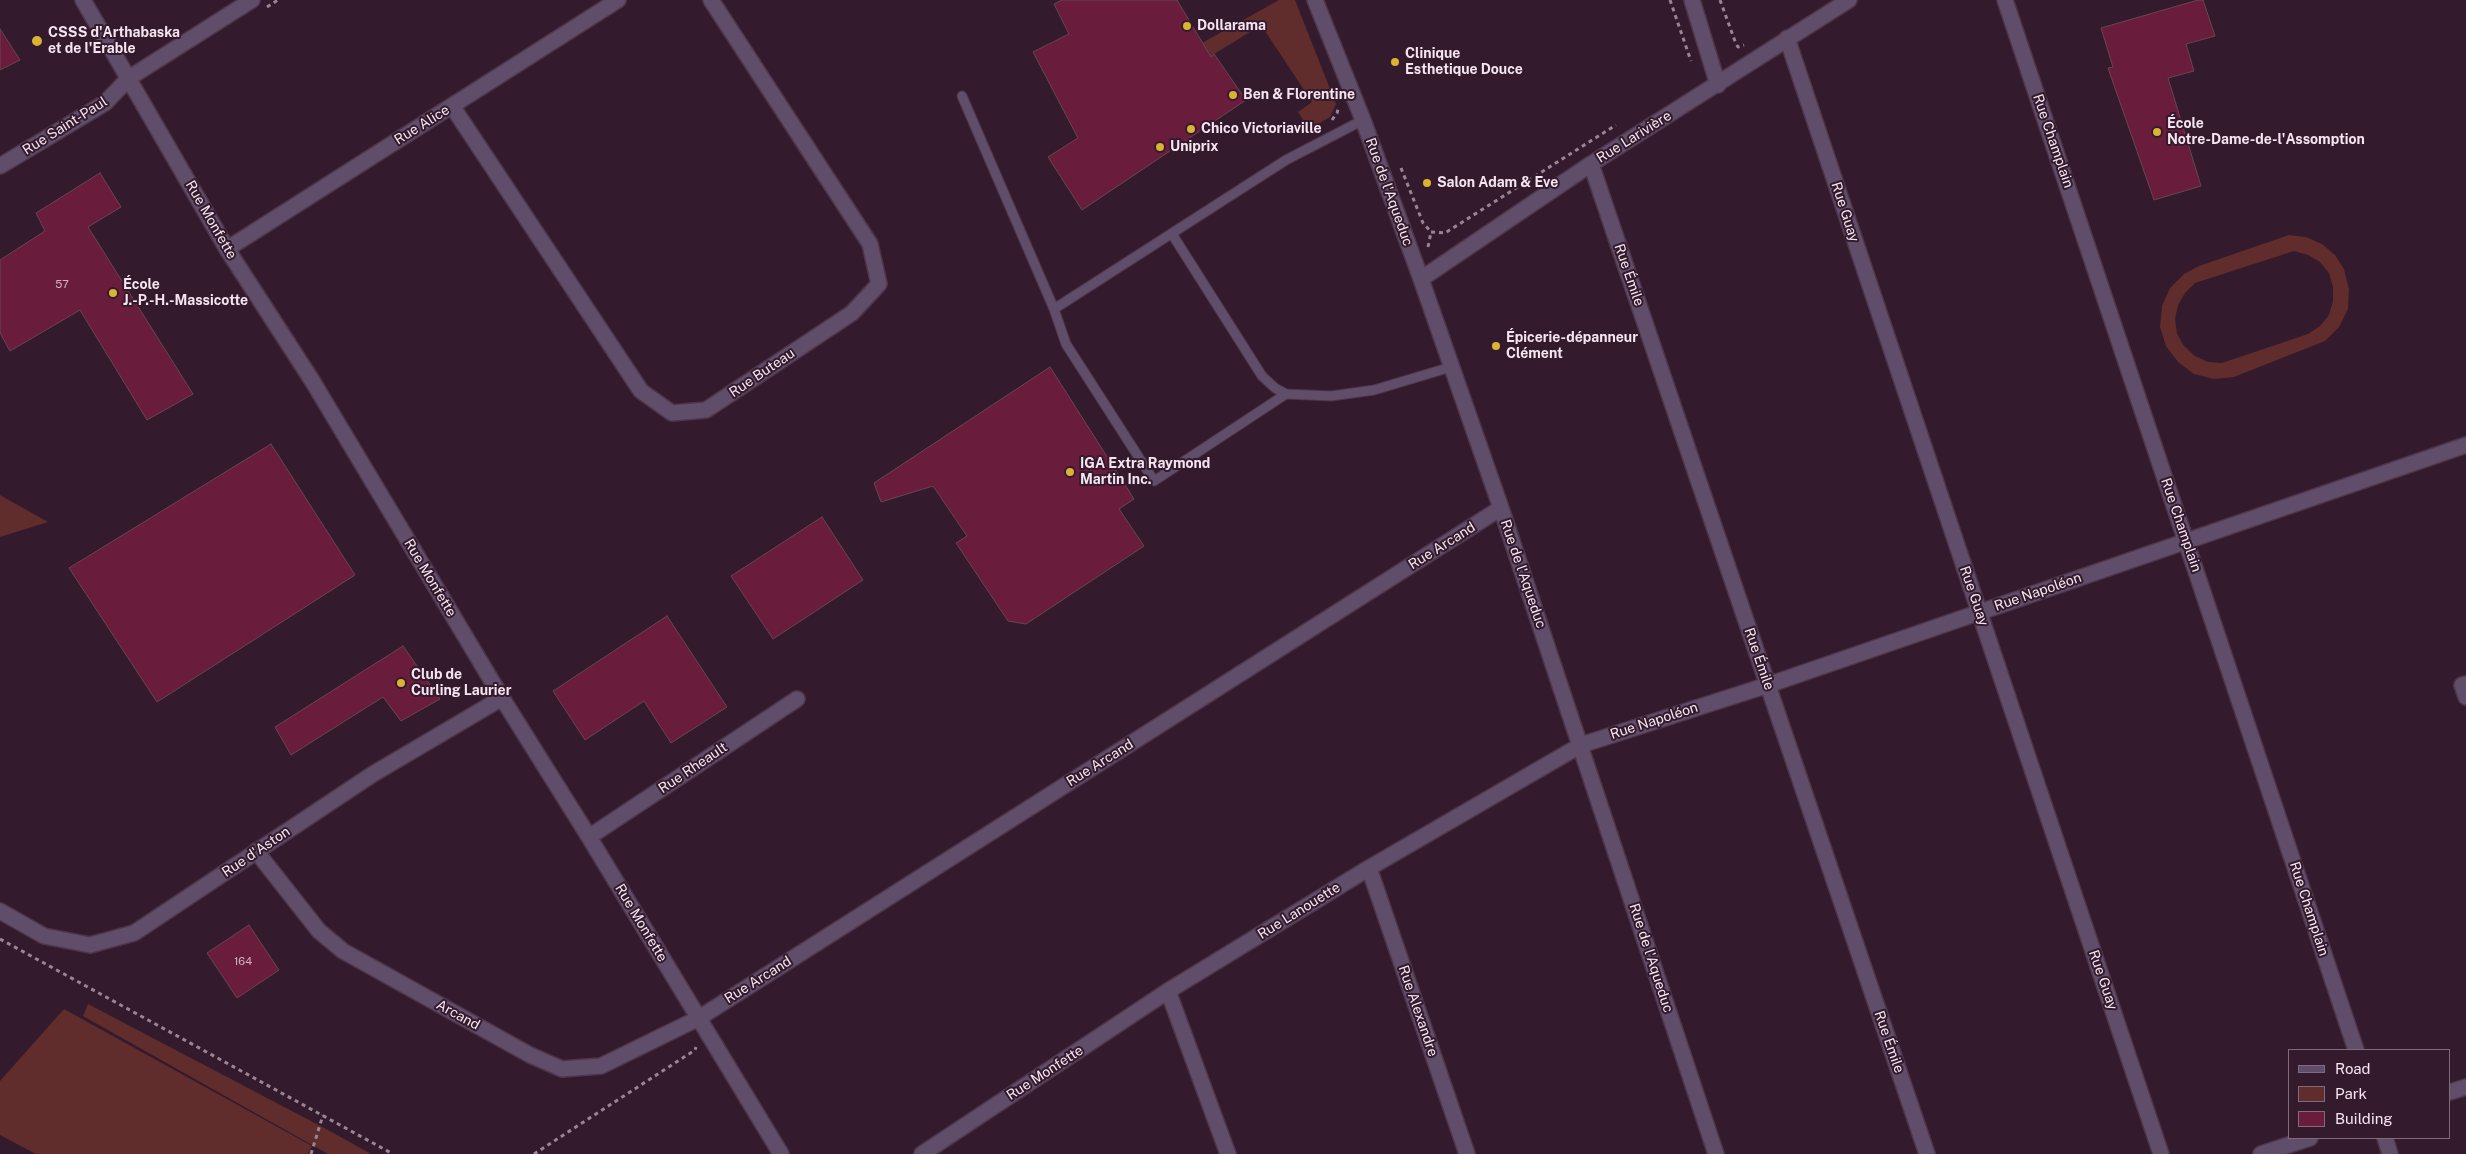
<!DOCTYPE html>
<meta charset="utf-8">
<style>
body{margin:0}
#map{position:relative;width:2466px;height:1154px;overflow:hidden;background:#331a2d;font-family:"Public Sans",sans-serif}
canvas{display:block}
.legend{position:absolute;left:2288px;top:1049px;width:162px;height:90px;box-sizing:border-box;background:#331a2d;border:1px solid #816b7b;margin:0;padding:6px 9px;list-style:none;font-size:15px;color:#f6e5f1}
.legend li{display:flex;align-items:center;gap:10px;height:25px}
.legend b{width:25px;border:1px solid #816b7b}
</style>
<div id="map">
<canvas width="2466" height="1154"></canvas>
<ul class="legend">
<li><b style="height:6px;background:#604d6a"></b>Road</li>
<li><b style="height:14px;background:#602d2c"></b>Park</li>
<li><b style="height:14px;background:#6a1c3c"></b>Building</li>
</ul>
</div>
<script>
const context = document.querySelector('canvas').getContext('2d');
context.lineJoin = 'round';
function fillPath(path, color) { context.fillStyle = color; context.fill(path, 'evenodd'); }
const shape = rows => new Path2D(rows.map(r => 'M' + r).join(''));
function trace(path, color, width, dash) { context.strokeStyle = color; context.lineWidth = width; context.lineCap = dash ? 'butt' : 'round'; context.setLineDash(dash || []); context.stroke(path); }
function drawText(font, color, halo, rows, align = 'center') {
  context.font = font + ' "Public Sans",sans-serif'; context.lineWidth = 4; context.setLineDash([]); context.textBaseline = 'middle'; context.strokeStyle = halo; context.fillStyle = color; for (const [text, x, y, turn = 0] of rows) {
    context.save(); context.translate(x, y); context.rotate((+turn || 0) * Math.PI / 180); context.textAlign = isNaN(turn) ? turn : align; if (halo) context.strokeText(text, 0, 0); context.fillText(text, 0, 0); context.restore();
  }
}
fillPath(shape([
 [1279,0,1295,0,1336,104,1330,117,1309,129,1298,112,1312,102,1261,25,1079,138,1202,43],
 [2289,235,2306,237,2322,244,2335,255,2344,269,2349,289,2348,309,2339,327,2325,341,2234,377,2214,379,2194,374,2178,362,2166,346,2160,327,2162,306,2170,288,2184,274,2199,266],
 [2294,251,2308,255,2320,262,2329,273,2333,287,2333,301,2329,315,2320,326,2308,334,2222,363,2208,362,2195,356,2184,346,2177,334,2175,319,2178,305,2185,293,2195,283],
 [0,495,48,522,0,537],
 [88,1004,330,1131,371,1154,328,1154,83,1016],
 [64,1009,312,1146,308,1154,36,1154,0,1135,0,1081]
]), '#602d2c');
const building = shape([
 [1062,0,1177,0,1211,57,1214,54,1246,100,1082,210,1048,157,1078,138,1033,52,1069,34,1054,4,1062,0],
 [2198,0,2203,0,2215,36,2186,44,2194,71,2168,78,2201,186,2154,200,2108,68,2113,67,2101,28,2198,0],
 [0,29,20,60,0,70,0,29],
 [100,173,121,207,88,227,193,394,147,420,80,310,10,351,0,333,0,260,45,231,36,213,100,173],
 [1050,367,1134,499,1119,509,1144,546,1026,624,1008,621,956,543,967,536,933,486,881,502,874,483,1050,367],
 [271,444,355,575,157,702,69,568,271,444],
 [822,517,863,580,773,639,731,576,822,517],
 [667,616,727,707,671,743,644,701,585,740,553,691,667,616],
 [403,646,440,699,401,721,383,697,291,755,275,727,403,646],
 [249,925,279,970,237,998,207,953,249,925]
]);
fillPath(building, '#6a1c3c');
trace(building, '#684650', 1);
const lane = shape([
 [962,96,1054,309,1286,160,1363,120],
 [1172,234,1262,376,1275,388,1286,394],
 [1054,309,1066,344,1154,481,1286,394,1331,396,1374,390,1451,367]
]);
const street = shape([
 [83,0,227,249,313,382,502,698,589,837,781,1154],
 [1315,0,1363,120,1421,279,1501,508,1716,1154],
 [1692,0,1718,85],
 [2005,0,2356,1050],
 [1787,38,2161,1154],
 [452,106,641,391,672,413,706,410,852,313,879,284,870,244,711,0],
 [1591,164,1927,1154],
 [0,166,105,103,129,78,252,0],
 [227,249,618,0],
 [1421,279,1591,164,1849,0],
 [2466,684,2462,685,2466,697],
 [589,837,797,699],
 [256,851,319,931,343,951,530,1055,562,1069,601,1066,699,1018,1501,508],
 [1369,868,1467,1154],
 [0,911,44,936,90,945,134,933,373,774,502,698],
 [1168,991,1228,1154],
 [2450,1092,2466,1087],
 [2385,1138,2390,1154],
 [922,1154,1168,991,1369,868,1581,745,1768,685,2466,445],
 [2261,1154,2310,1138]
]);
trace(lane, '#4e3648', 11);
trace(street, '#4e3648', 18);
trace(shape([
 [1670,0,1691,61],
 [1720,0,1736,44,1738,47,1744,45],
 [267,7,278,0],
 [1332,120,1337,113,1339,106],
 [1401,168,1423,223,1431,232],
 [1431,232,1445,233,1616,125],
 [1428,247,1431,232],
 [0,939,393,1154],
 [311,1154,323,1115],
 [534,1154,695,1050,696,1047]
]), '#9a8594', 3, [4, 4]);
trace(lane, '#604d6a', 9);
trace(street, '#604d6a', 15);
for (const [x, y, r, color] of [
 [1187,26,5,"#dbb333"],
 [37,41,6,"#dbb333"],
 [1395,62,5,"#dbb333"],
 [1233,95,5,"#dbb333"],
 [1191,129,5,"#dbb333"],
 [2157,132,5,"#dbb333"],
 [1160,147,5,"#dbb333"],
 [1427,183,5,"#dbb333"],
 [113,293,5,"#dbb333"],
 [1496,346,5,"#dbb333"],
 [1070,472,5,"#dbb333"],
 [401,683,5,"#dbb333"]
]) { const dot = new Path2D(); dot.arc(x, y, r, 0, 2 * Math.PI); context.fillStyle = color; context.fill(dot); trace(dot, '#331a2d', 2); }
drawText('11px', '#d3b3c4', null, [
 ["57",62,285],
 ["164",243,962]
]);
drawText('bold 14px', '#f6e5f1', '#331a2d', [
 ["Dollarama",1197,26],
 ["CSSS d'Arthabaska",48,33],
 ["et de l'Erable",48,49],
 ["Clinique",1405,54],
 ["Esthetique Douce",1405,70],
 ["Ben & Florentine",1243,95],
 ["École",2167,124],
 ["Notre-Dame-de-l'Assomption",2167,140],
 ["Chico Victoriaville",1201,129],
 ["Uniprix",1170,147],
 ["Salon Adam & Eve",1437,183],
 ["École",123,285],
 ["J.-P.-H.-Massicotte",123,301],
 ["Épicerie-dépanneur",1506,338],
 ["Clément",1506,354],
 ["IGA Extra Raymond",1080,464],
 ["Martin Inc.",1080,480],
 ["Club de",411,675],
 ["Curling Laurier",411,691]
], 'left');
drawText('14px', '#f6e5f1', '#331a2d', [
 ["Rue Alice",422,125,-32],
 ["Rue Saint-Paul",65,126,-32],
 ["Rue Larivière",1634,137,-32],
 ["Rue Champlain",2053,141,71],
 ["Rue de l'Aqueduc",1389,192,70],
 ["Rue Guay",1845,212,72],
 ["Rue Monfette",211,220,60],
 ["Rue Émile",1629,275,71],
 ["Rue Buteau",762,373,-34],
 ["Rue Champlain",2181,525,71],
 ["Rue Arcand",1442,546,-32],
 ["Rue de l'Aqueduc",1523,574,71],
 ["Rue Monfette",430,578,59],
 ["Rue Napoléon",2038,592,-19],
 ["Rue Guay",1974,596,71],
 ["Rue Émile",1759,659,71],
 ["Rue Napoléon",1654,721,-18],
 ["Rue Arcand",1100,763,-32],
 ["Rue Rheault",693,768,-34],
 ["Rue d'Aston",256,852,-34],
 ["Rue Champlain",2309,909,72],
 ["Rue Lanouette",1299,911,-32],
 ["Rue Monfette",641,923,59],
 ["Rue de l'Aqueduc",1651,958,72],
 ["Rue Arcand",758,980,-32],
 ["Rue Guay",2103,980,71],
 ["Rue Alexandre",1418,1011,71],
 ["Arcand",458,1015,29],
 ["Rue Émile",1889,1042,71],
 ["Rue Monfette",1045,1073,-33]
]);
</script>
